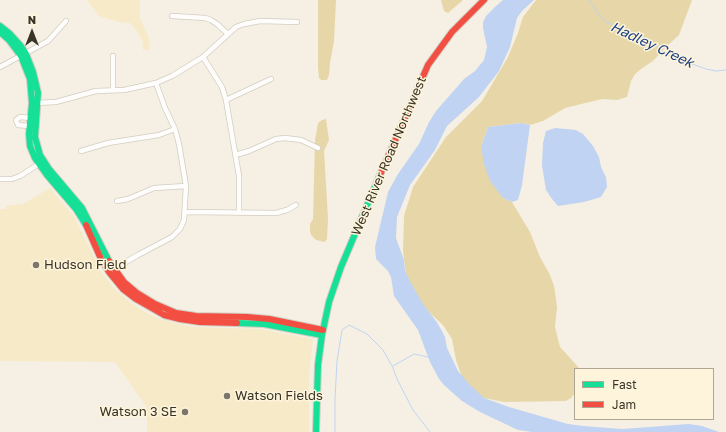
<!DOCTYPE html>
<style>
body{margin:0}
#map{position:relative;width:726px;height:432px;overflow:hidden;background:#f5f0e3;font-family:"Golos Text",sans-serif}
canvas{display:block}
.legend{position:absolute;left:574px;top:368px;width:140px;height:52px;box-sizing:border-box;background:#fdf4db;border:1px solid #afa793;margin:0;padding:5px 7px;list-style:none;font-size:12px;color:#393428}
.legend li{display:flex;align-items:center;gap:8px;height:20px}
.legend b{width:20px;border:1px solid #afa793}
.north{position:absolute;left:12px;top:12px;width:40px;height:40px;-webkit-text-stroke:3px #fdf4db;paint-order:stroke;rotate:0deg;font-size:11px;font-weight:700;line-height:16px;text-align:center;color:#393428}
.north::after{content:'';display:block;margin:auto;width:14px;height:18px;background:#393428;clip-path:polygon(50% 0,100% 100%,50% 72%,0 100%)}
</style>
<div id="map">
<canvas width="726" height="432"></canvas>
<ul class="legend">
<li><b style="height:5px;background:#16e098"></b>Fast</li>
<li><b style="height:5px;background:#f24e42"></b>Jam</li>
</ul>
<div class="north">N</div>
</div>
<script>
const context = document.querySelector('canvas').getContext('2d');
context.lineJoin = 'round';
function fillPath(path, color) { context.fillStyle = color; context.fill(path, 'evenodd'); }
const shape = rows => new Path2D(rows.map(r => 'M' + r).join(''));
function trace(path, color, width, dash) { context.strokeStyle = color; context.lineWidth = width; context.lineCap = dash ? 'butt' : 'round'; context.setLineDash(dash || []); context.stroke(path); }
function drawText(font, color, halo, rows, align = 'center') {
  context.font = font + ' "Golos Text",sans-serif'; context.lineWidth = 3; context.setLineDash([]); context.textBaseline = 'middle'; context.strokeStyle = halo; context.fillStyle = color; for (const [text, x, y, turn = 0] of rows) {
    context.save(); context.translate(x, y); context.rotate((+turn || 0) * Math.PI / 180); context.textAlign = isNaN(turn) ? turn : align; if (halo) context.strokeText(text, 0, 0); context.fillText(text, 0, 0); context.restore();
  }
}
fillPath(shape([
 [87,0,140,0,140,18,149,38,150,50,143,50,142,40,136,30,130,23,119,22,99,16],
 [50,188,74,216,102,273,114,288,126,299,143,311,159,319,192,327,260,329,313,339,309,376,309,432,147,432,147,408,115,362,0,361,0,209,6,209,6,206,23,204]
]), '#f7eac9');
fillPath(shape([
 [318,0,336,0,334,41,330,63,329,75,327,80,321,80,319,78,318,67],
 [441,0,463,0,448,13,444,11],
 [536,0,692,0,679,35,666,47,653,61,641,69,635,74,631,81,627,97,617,100,602,99,565,108,543,121,530,125,521,123,488,127,481,147,503,198,512,202,530,232,540,257,550,275,554,286,556,299,557,308,555,327,560,347,580,369,575,369,575,393,571,398,566,401,504,402,484,398,464,383,456,360,452,339,443,325,431,314,417,298,407,283,403,251,404,216,413,187,446,137,482,101,508,57,518,33,523,17],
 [326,119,329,140,324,151,328,218,327,239,325,242,316,240,311,235,310,231,310,224,313,219,315,140,318,123,322,120]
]), '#e7d6a8');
fillPath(shape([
 [503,0,534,0,522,11,517,18,510,47,499,71,479,97,447,126,435,150,410,185,397,217,396,238,404,260,405,271,411,283,423,304,436,321,442,331,445,337,447,348,458,371,471,386,484,398,509,407,568,424,583,426,622,429,689,424,702,426,719,432,532,432,518,430,480,412,462,401,444,385,439,379,430,362,418,330,394,296,391,277,388,271,376,259,375,247,388,192,398,174,419,144,429,122,436,111,464,79,475,71,484,60,487,47,483,28,483,22,486,16,495,7],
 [521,123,530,125,522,185,518,200,512,202,503,198,490,181,484,164,481,147,488,127],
 [555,128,576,130,583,134,593,146,599,157,601,167,606,177,607,187,601,197,584,202,558,206,552,199,546,190,542,166,543,143,546,131]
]), '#c0d3f2');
trace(shape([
 [589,0,597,12,606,22,642,37,653,44,668,55,706,69,716,71,726,70],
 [393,366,414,354,428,357],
 [335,432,335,399,337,361,342,330,349,325,367,334,383,350,392,366,398,381,413,410,430,432]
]), '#c0d3f2', 1);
const street = shape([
 [172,16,205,18,211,20,217,24,228,34],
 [203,57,222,87,226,100,239,176,239,213],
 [0,67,48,41,66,21],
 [113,90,113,56],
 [226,100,271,79],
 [35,103,56,102,96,91,124,90,156,83,172,76,203,57,236,27,244,24,260,21,297,22],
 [29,126,18,125,16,120,20,117,30,118],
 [81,151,108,143,159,135,175,129],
 [235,155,249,151,276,139,285,138,301,140,318,148],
 [0,179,12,179,20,176,42,162],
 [117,201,128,199,154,188,186,186],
 [186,212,276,213,287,210,296,205],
 [112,270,138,255,172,237,180,229,184,220,186,186,179,144,175,129,165,108,156,83]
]);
const fast = shape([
 [0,26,9,33,20,45,26,54,33,72,38,93,35,137,40,155,49,169,82,208,109,261],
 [0,32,9,40,21,56,30,79,32,103,29,134,30,146,35,158,47,175,76,209,86,225],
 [237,323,264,324,322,335],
 [316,432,318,365,322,335,329,302,341,267,380,175]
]);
const jam = shape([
 [380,175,428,65,452,32,484,0],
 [86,225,101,259,109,272,123,289,136,299,164,315,180,319,200,322,237,323],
 [109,261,124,282,137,293,155,304,176,313,196,316,247,317,269,319,323,330]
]);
trace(street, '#d2cdc2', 6);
trace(fast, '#d2cdc2', 8);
trace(jam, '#d2cdc2', 8);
trace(street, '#fefdfb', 4.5);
trace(fast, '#16e098', 6);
trace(jam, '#f24e42', 6);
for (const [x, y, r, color] of [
 [36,265,4,"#7b7669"],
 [227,396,4,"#7b7669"],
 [185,412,4,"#7b7669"]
]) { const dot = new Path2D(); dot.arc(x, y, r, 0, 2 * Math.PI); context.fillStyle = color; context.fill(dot); trace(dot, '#fdf4db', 1.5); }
drawText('13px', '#393428', '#fdf4db', [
 ["West River Road Northwest",389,156,-67]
]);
drawText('13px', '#393428', '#fdf4db', [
 ["Hudson Field",44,265],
 ["Watson Fields",235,396],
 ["Watson 3 SE",177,412,"right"]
], 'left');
drawText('italic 14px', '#1a4087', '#fdf4db', [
 ["Hadley Creek",652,45,25]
]);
</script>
